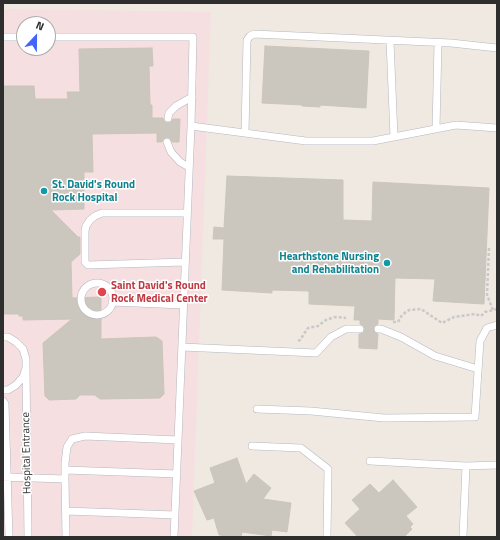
<!DOCTYPE html>
<style>
body{margin:0}
#map{position:relative;width:500px;height:540px;overflow:hidden;background:#efe9e1;font-family:"Titillium Web",sans-serif}
canvas{display:block}
.frame{position:absolute;inset:0;border:4px solid #2e2e2e;pointer-events:none}
.north{position:absolute;left:16px;top:16px;width:40px;height:40px;box-sizing:border-box;background:#fff;border:1px solid #ababab;border-radius:50%;rotate:22deg;font-size:11px;font-weight:700;line-height:16px;text-align:center;color:#2e2e2e}
.north::after{content:'';display:block;margin:auto;width:14px;height:18px;background:#4264fb;clip-path:polygon(50% 0,100% 100%,50% 72%,0 100%)}
</style>
<div id="map">
<canvas width="500" height="540"></canvas>
<div class="frame"></div>
<div class="north">N</div>
</div>
<script>
const context = document.querySelector('canvas').getContext('2d');
context.lineJoin = 'round';
function fillPath(path, color) { context.fillStyle = color; context.fill(path, 'evenodd'); }
const shape = rows => new Path2D(rows.map(r => 'M' + r).join(''));
function trace(path, color, width, dash) { context.strokeStyle = color; context.lineWidth = width; context.lineCap = dash ? 'butt' : 'round'; context.setLineDash(dash || []); context.stroke(path); }
function drawText(font, color, halo, rows, align = 'center') {
  context.font = font + ' "Titillium Web",sans-serif'; context.lineWidth = 3; context.setLineDash([]); context.textBaseline = 'middle'; context.strokeStyle = halo; context.fillStyle = color; for (const [text, x, y, turn = 0] of rows) {
    context.save(); context.translate(x, y); context.rotate((+turn || 0) * Math.PI / 180); context.textAlign = isNaN(turn) ? turn : align; if (halo) context.strokeText(text, 0, 0); context.fillText(text, 0, 0); context.restore();
  }
}
fillPath(shape([
 [3,9,211,12,192,537,3,537],
 [24,24,48,24,48,48,24,48]
]), '#f5dfe0');
const building = shape([
 [265,46,369,51,366,108,320,105,320,107,302,106,302,105,262,103,265,46],
 [152,48,153,66,149,66,150,105,152,105,152,118,163,118,164,121,167,123,171,122,173,119,180,119,179,142,172,142,170,138,167,137,163,139,162,142,157,142,157,133,92,134,93,172,84,172,84,209,51,210,78,237,80,237,80,254,71,262,72,298,101,297,101,339,156,337,162,341,164,394,160,398,100,399,95,395,80,395,76,399,49,400,45,396,43,343,72,319,23,320,23,316,19,316,19,314,3,314,3,86,34,86,35,99,68,99,67,92,80,92,79,49,152,48],
 [227,176,343,180,343,220,372,221,373,182,489,188,484,304,433,301,435,279,395,278,394,320,378,319,378,324,374,326,374,331,378,334,377,349,359,348,359,334,363,333,365,329,363,325,360,324,360,320,354,320,355,306,309,304,309,291,272,290,272,293,222,290,224,239,213,239,214,227,224,228,227,176],
 [237,458,246,484,254,474,271,488,263,499,291,503,287,532,272,530,271,536,242,532,241,537,236,537,219,535,214,518,207,520,194,491,215,483,210,468,237,458],
 [393,480,417,507,406,516,413,524,410,527,412,529,404,537,358,537,345,523,360,509,352,500,370,484,379,493,393,480]
]);
fillPath(building, '#cbc7bf');
trace(building, '#cbc5ba', 1);
const lane = shape([
 [3,37,24,37],
 [48,37,193,37,191,126,174,537],
 [390,41,394,137],
 [168,118,169,113,176,106,192,97],
 [191,126,306,141,373,141,456,125,497,128],
 [436,129,438,43],
 [245,133,247,40,250,36,254,34,451,43,497,48],
 [167,142,171,152,180,162,189,167],
 [185,262,88,265,85,262,85,231,86,226,90,220,95,216,102,213,187,213],
 '81 299a16 16 0 1 1 32 0a16 16 0 1 1-32 0Z',
 [112,302,183,305],
 [378,329,381,329,401,337,435,356,478,369],
 [3,337,8,337,16,342,23,349,26,359,26,368,23,377,16,385,8,390,3,390],
 [182,347,316,353,331,337,346,329,360,329],
 [26,368,28,537],
 [3,401,5,404,9,537],
 [257,409,311,411,384,418,475,417,480,341,487,328,497,325],
 [252,446,301,448,328,469,327,537],
 [370,461,466,466,497,465],
 [65,470,177,474],
 [3,477,65,479,65,463,67,447,72,439,85,436,178,440],
 [65,479,66,537],
 [66,511,175,515],
 [463,537,466,466]
]);
trace(lane, '#b4b7c1', 8);
trace(shape([
 [489,248,487,295,493,310],
 [393,322,398,322,402,315,409,310,421,309,442,323,454,317,475,314,481,316,485,312,497,309],
 [298,341,300,340,308,328,318,326,326,320,335,317,346,318]
]), '#c9c9c9', 2.5, [3, 2]);
trace(lane, '#fff', 7);
for (const [x, y, r, color] of [
 [44,191,4,"#0f9aa8"],
 [387,263,4,"#0f9aa8"],
 [102,292,5,"#e0444e"]
]) { const dot = new Path2D(); dot.arc(x, y, r, 0, 2 * Math.PI); context.fillStyle = color; context.fill(dot); trace(dot, '#fff', 1.5); }
drawText('bold 11px', '#0d838f', '#fff', [
 ["St. David's Round",52,185],
 ["Rock Hospital",52,198],
 ["Hearthstone Nursing",379,257,"right"],
 ["and Rehabilitation",379,270,"right"]
], 'left');
drawText('bold 11px', '#be3a42', '#fff', [
 ["Saint David's Round",111,286],
 ["Rock Medical Center",111,299]
], 'left');
drawText('11px', '#2e2e2e', '#fff', [
 ["Hospital Entrance",27,453,-91]
]);
</script>
